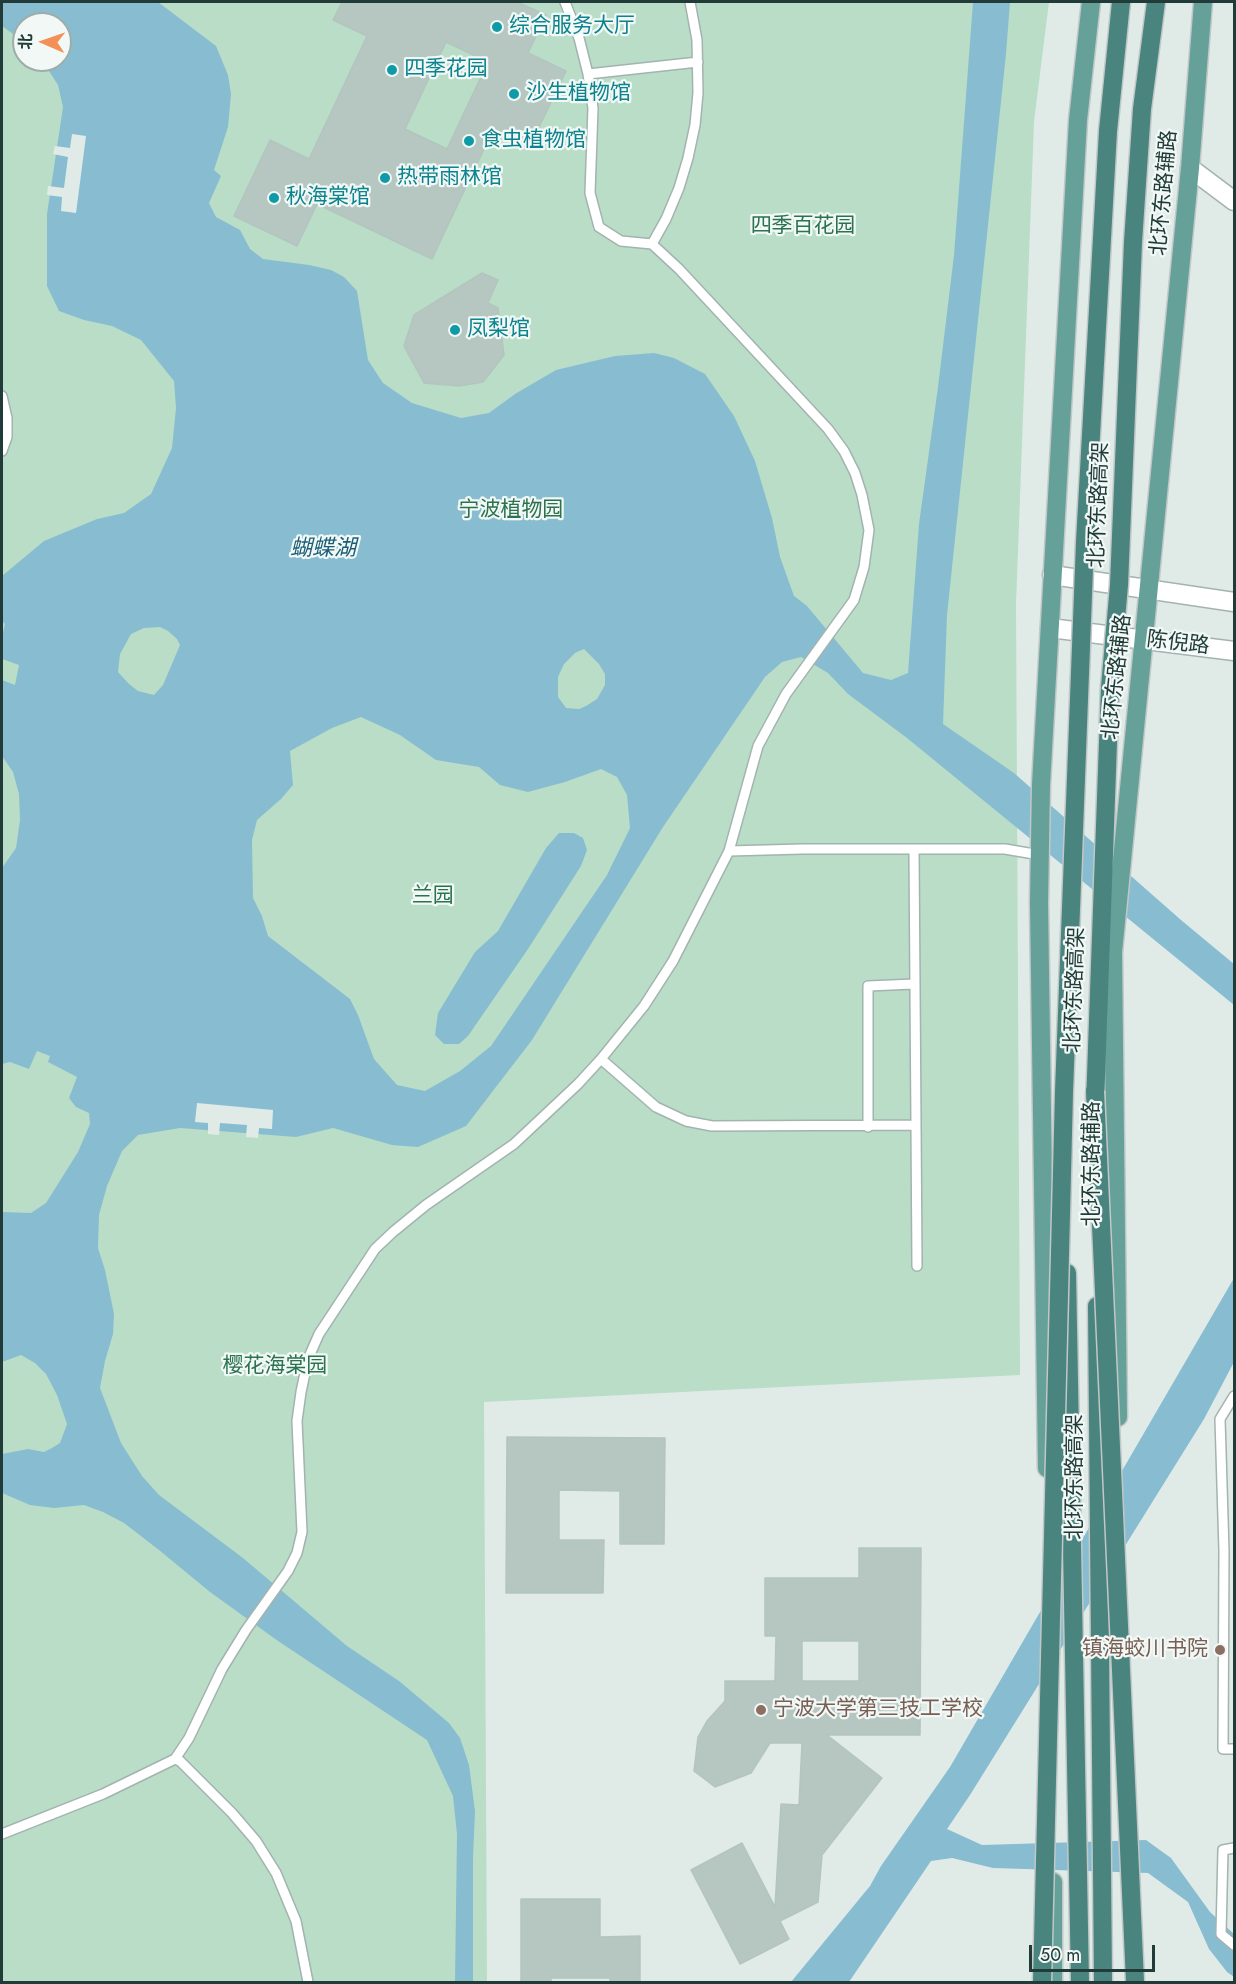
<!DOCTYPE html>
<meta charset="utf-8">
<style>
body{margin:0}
#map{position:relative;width:1236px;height:1984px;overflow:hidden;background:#e0ebe8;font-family:Jost,"Noto Sans SC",sans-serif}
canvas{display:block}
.frame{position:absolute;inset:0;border:3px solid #213c38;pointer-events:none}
.north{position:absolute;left:12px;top:12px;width:60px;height:60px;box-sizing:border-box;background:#f1f8f5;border:2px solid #9eada9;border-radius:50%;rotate:272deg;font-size:16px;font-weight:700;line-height:24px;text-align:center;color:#213c38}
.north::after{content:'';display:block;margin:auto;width:21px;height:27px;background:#f29058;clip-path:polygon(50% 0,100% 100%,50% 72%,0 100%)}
.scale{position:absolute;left:1029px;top:1945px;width:126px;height:27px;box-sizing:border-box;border:3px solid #213c38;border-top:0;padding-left:8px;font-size:18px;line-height:21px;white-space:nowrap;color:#213c38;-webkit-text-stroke:4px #f1f8f5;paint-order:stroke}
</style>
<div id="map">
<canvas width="1236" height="1984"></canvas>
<div class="frame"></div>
<div class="north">北</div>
<div class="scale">50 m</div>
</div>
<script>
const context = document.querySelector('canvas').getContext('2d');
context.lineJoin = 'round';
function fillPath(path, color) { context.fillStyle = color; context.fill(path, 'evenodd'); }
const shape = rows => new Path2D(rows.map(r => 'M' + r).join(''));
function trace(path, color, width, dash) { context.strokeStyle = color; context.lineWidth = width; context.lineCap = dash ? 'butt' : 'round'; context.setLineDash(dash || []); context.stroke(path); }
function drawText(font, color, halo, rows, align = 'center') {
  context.font = font + ' Jost,"Noto Sans SC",sans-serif'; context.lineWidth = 4.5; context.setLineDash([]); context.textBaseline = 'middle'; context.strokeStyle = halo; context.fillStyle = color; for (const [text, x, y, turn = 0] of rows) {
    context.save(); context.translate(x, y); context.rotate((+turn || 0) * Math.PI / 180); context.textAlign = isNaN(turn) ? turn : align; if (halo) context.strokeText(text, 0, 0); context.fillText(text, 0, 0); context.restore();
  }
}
fillPath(shape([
 [2,2,1049,2,1034,122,1016,604,1020,1375,484,1402,487,1982,2,1982],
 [24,24,60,24,60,60,24,60]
]), '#b9ddc7');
fillPath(shape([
 [2,2,158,2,216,46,228,75,231,94,228,127,214,170,221,176,209,203,216,217,240,230,250,249,263,259,309,265,331,270,344,277,357,291,368,360,383,383,412,403,461,418,489,413,515,394,556,370,615,356,654,353,674,358,705,374,734,416,755,461,772,518,780,557,794,596,807,606,863,673,891,680,908,673,919,524,938,387,954,255,973,2,1010,2,1006,54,947,615,943,724,1014,773,1181,920,1234,964,1234,1005,907,738,848,694,828,673,801,657,782,662,765,677,663,827,532,1040,466,1126,418,1147,392,1145,333,1128,296,1137,180,1128,138,1135,122,1151,107,1186,99,1215,98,1248,105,1270,114,1314,113,1334,105,1361,100,1388,121,1443,142,1476,159,1495,243,1558,347,1646,399,1681,449,1723,460,1738,469,1765,475,1811,473,1858,473,1982,455,1982,457,1834,453,1796,427,1740,278,1641,210,1592,159,1550,124,1523,103,1512,84,1505,54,1508,30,1505,2,1493,2,1454,28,1449,44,1452,52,1448,60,1443,67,1424,57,1395,46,1374,35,1363,21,1355,2,1362,2,1212,31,1213,46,1203,78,1152,90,1124,89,1113,76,1107,69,1098,77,1077,48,1062,50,1056,37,1051,29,1069,10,1062,2,1064,2,868,16,848,20,820,19,794,13,772,2,756,2,680,15,685,19,665,2,659,2,637,5,624,2,621,2,576,44,541,97,519,124,513,151,494,172,448,176,408,174,381,141,340,112,326,84,320,59,311,47,286,47,214,63,107,58,85,49,71,36,60,60,60,60,24,24,24,24,49,13,34,2,26],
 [160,627,168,631,177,639,180,645,163,685,154,695,138,691,129,684,118,672,120,654,131,634,144,628],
 [584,649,599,664,605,674,605,685,597,699,586,706,579,709,566,708,558,697,558,677,564,664,575,653],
 [361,717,400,735,436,760,479,767,500,785,528,792,565,782,601,769,617,777,627,795,630,828,607,875,491,1046,460,1071,425,1091,397,1085,374,1059,358,1015,350,999,268,936,262,916,253,898,252,840,257,820,281,799,293,785,290,751,332,728],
 [559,833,574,833,583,838,587,850,581,866,528,949,468,1036,459,1044,444,1044,435,1035,438,1013,475,952,498,931,546,848],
 [1234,1278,1234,1362,1204,1419,970,1795,947,1829,982,1845,1146,1840,1171,1858,1210,1912,1234,1934,1234,1977,1227,1972,1209,1949,1188,1902,1148,1873,993,1868,952,1858,931,1861,849,1982,791,1982,870,1886,881,1866,950,1767]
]), '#88bdd1');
fillPath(shape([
 [72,134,86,136,76,213,61,211,62,197,47,195,48,186,64,188,68,157,53,154,55,146,70,148],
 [197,1103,273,1110,272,1129,259,1128,258,1138,246,1137,247,1125,220,1123,219,1135,208,1134,208,1123,195,1122]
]), '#e0ebe8');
const building = shape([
 [342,2,517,2,546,15,528,53,566,71,528,150,492,132,432,259,317,204,297,246,234,216,270,140,309,159,367,36,333,20,342,2],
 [446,42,488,62,447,149,405,129,446,42],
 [482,273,498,280,488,303,498,308,504,355,483,382,459,386,424,383,404,346,414,315,482,273],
 [507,1437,665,1438,664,1544,620,1544,620,1491,559,1490,559,1540,604,1540,603,1593,506,1593,507,1437],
 [859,1548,921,1548,920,1735,827,1735,882,1778,822,1855,818,1902,780,1921,789,1939,740,1964,691,1870,742,1843,775,1907,781,1804,799,1805,802,1743,770,1743,751,1773,715,1787,694,1771,698,1737,707,1721,725,1701,725,1681,775,1681,776,1636,765,1636,765,1578,859,1578,859,1548],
 [802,1641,859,1641,859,1681,802,1681,802,1641],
 [521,1899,600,1899,600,1937,640,1936,640,1983,610,1983,610,1978,551,1978,551,1983,521,1983,521,1899]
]);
fillPath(building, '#b6c6c1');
trace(building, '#b3c5bf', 1.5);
const service = shape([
 [588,74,698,62],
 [652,244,666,219,679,188,688,158,695,125,698,93,697,40,690,2],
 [2,396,7,418,7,437,2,451],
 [729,851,802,849,1005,849,1040,855],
 [601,1059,656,1107,686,1121,712,1126,916,1125,914,850],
 [916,1125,917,1266],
 [868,1127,868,986,914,984],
 [1234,1396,1220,1419,1224,1551,1223,1749,1234,1749],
 [175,1759,180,1761,232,1813,256,1841,276,1873,296,1921,308,1982],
 [2,1834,103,1794,175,1759,189,1738,222,1669,246,1630,288,1571,297,1553,302,1532,297,1421,301,1392,308,1359,319,1334,375,1249,393,1232,426,1205,514,1144,578,1084,601,1059,644,1006,673,961,729,851,758,746,786,694,854,600,864,567,869,530,862,495,855,473,844,451,828,429,679,269,652,244,621,241,599,227,590,193,593,108,588,74,579,38,565,2],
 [1234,1848,1223,1850,1221,1934,1234,1945]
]);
const minor = shape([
 [1190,168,1234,201]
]);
const tertiary = shape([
 [1052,575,1234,602],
 [1050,628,1234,651]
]);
const primary = shape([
 [1118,1417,1113,952,1190,168,1203,2],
 [1047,1468,1039,902,1041,785,1078,120,1091,2],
 [1053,1882,1053,1982]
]);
const trunk = shape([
 [1085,542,1108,131,1121,2],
 [1095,1104,1110,687],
 [1067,1273,1080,1982],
 [1097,1306,1103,1982]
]);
trace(service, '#a3b3b0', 12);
trace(minor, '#a3b3b0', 21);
trace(tertiary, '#a3b3b0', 21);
trace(primary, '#c1c8c7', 21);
trace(trunk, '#c1c8c7', 21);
trace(service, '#fff', 9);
trace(minor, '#fff', 18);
trace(tertiary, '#fff', 18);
trace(primary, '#65a199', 18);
trace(trunk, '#49847e', 18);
const trunkBridge = shape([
 [1110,687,1119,585,1133,242,1142,109,1156,2],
 [1095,1091,1135,1982],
 [1042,1982,1064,1092,1085,542]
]);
trace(trunkBridge, '#c1c8c7', 21, []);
trace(trunkBridge, '#49847e', 18);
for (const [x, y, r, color] of [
 [497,27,6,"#0f9aa8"],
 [392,70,6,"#0f9aa8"],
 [514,94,6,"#0f9aa8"],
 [469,141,6,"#0f9aa8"],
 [385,178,6,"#0f9aa8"],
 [274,198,6,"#0f9aa8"],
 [455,330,6,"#0f9aa8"],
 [1220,1650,6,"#8d6e63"],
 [761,1710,6,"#8d6e63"]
]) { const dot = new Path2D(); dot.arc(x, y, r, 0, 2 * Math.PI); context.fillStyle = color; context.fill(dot); trace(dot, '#f1f8f5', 2); }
drawText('21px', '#0d838f', '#f1f8f5', [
 ["综合服务大厅",509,27],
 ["四季花园",404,70],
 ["沙生植物馆",526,94],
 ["食虫植物馆",481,141],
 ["热带雨林馆",397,178],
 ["秋海棠馆",286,198],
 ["凤梨馆",467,330]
], 'left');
drawText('21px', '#213c38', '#f1f8f5', [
 ["北环东路辅路",1165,193,-85],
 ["北环东路高架",1100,505,-88],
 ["陈倪路",1178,644,7],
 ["北环东路辅路",1118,677,-84],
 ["北环东路高架",1076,990,-88],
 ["北环东路辅路",1093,1164,-90],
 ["北环东路高架",1076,1477,-90]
]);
drawText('21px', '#2b724f', '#f1f8f5', [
 ["四季百花园",803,227],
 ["宁波植物园",511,511],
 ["兰园",433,897],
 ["樱花海棠园",275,1367]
]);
drawText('21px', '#785e54', '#f1f8f5', [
 ["镇海蛟川书院",1208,1650],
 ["宁波大学第三技工学校",773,1710,"left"]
], 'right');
drawText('italic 22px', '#1b5d77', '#f1f8f5', [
 ["蝴蝶湖",323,550]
]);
</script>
